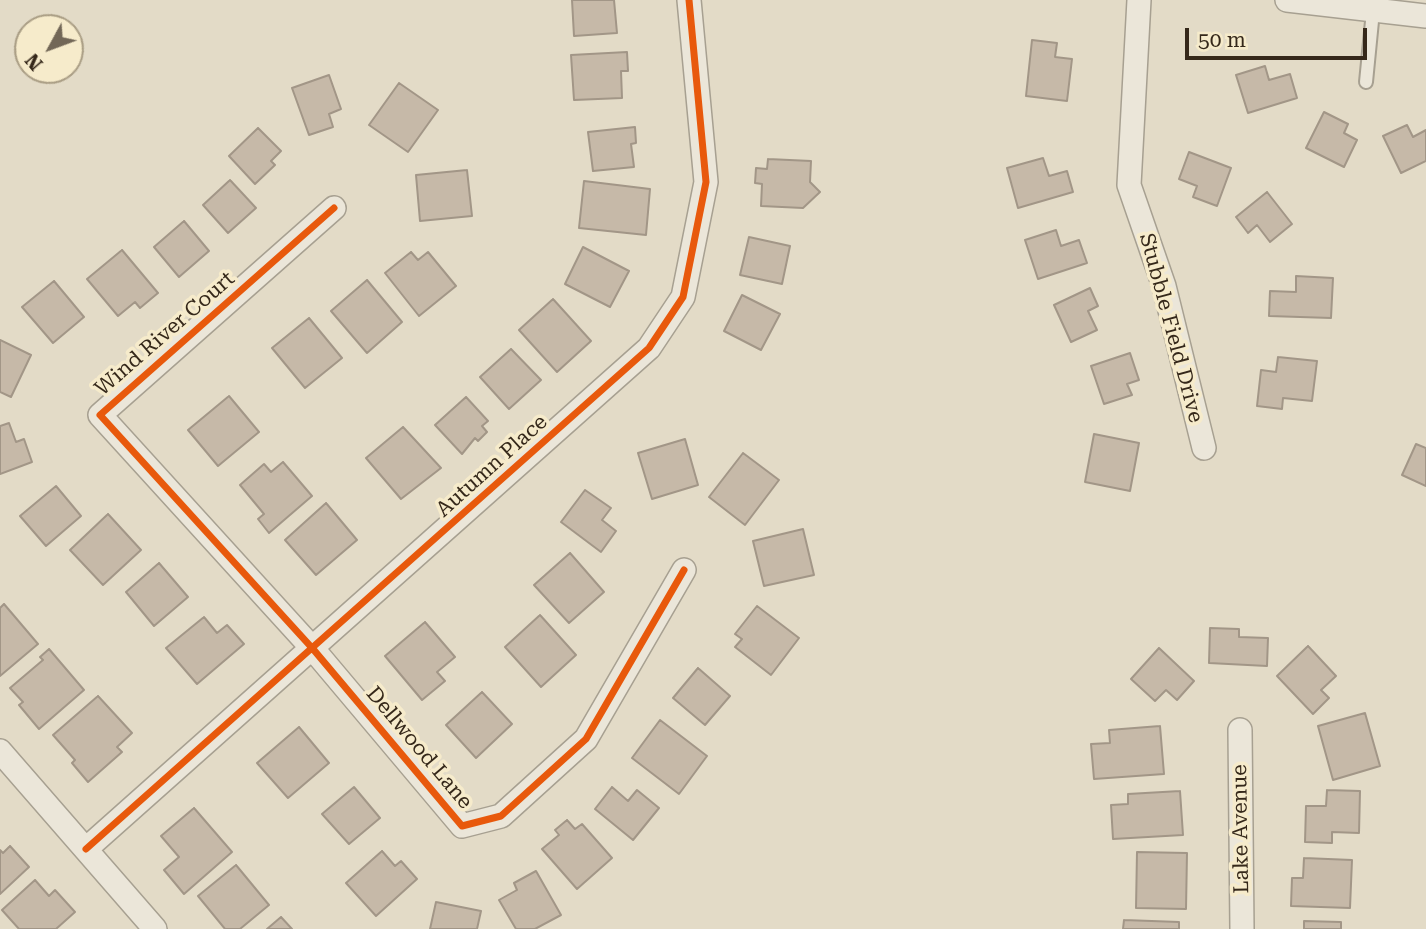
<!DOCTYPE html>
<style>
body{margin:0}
#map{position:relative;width:1426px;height:929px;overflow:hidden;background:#e3dbc7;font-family:"Roboto Serif",serif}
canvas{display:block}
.north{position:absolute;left:14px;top:14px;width:70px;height:70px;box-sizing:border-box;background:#f6ebcb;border:2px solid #a99d84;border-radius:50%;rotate:229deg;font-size:19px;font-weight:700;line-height:28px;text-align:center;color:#35281a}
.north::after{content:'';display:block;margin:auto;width:24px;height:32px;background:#726757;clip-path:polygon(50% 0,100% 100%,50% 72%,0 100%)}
.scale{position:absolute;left:1185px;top:28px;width:182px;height:32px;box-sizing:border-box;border:4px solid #35281a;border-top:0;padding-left:9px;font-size:21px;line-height:24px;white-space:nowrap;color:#35281a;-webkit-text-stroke:5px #f6ebcb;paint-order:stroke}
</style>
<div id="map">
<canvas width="1426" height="929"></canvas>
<div class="north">N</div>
<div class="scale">50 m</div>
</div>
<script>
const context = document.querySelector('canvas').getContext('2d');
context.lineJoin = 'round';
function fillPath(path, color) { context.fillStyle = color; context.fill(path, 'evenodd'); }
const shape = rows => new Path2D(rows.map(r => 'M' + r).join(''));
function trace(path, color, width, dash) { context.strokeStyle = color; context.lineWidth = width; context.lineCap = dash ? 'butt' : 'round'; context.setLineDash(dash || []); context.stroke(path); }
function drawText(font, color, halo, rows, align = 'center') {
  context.font = font + ' "Roboto Serif",serif'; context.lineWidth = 7; context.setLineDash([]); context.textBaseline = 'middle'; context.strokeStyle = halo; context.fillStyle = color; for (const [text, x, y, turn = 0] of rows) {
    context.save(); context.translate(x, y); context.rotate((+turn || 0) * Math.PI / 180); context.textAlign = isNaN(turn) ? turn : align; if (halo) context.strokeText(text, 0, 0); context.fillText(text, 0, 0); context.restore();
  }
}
const building = shape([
 [572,0,614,0,617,33,574,36,572,0],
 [1032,40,1057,43,1055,57,1072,59,1067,101,1026,96,1032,40],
 [627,52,628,71,621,71,622,98,574,100,571,55,627,52],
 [1265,66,1269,80,1290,74,1297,98,1248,113,1236,75,1265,66],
 [329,75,341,109,329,114,333,127,309,135,292,88,329,75],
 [399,83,438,110,408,152,369,125,399,83],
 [1324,112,1348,124,1344,133,1357,140,1344,167,1306,148,1324,112],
 [1407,125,1413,137,1426,130,1426,161,1401,173,1383,136,1407,125],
 [635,127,636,143,631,144,634,167,593,171,588,132,635,127],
 [258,128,281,151,271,161,275,165,255,184,229,156,258,128],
 [1189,152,1231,168,1217,206,1193,197,1197,186,1179,179,1189,152],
 [1043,158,1049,176,1067,171,1073,192,1018,208,1007,168,1043,158],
 [768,159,811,161,810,182,820,192,803,208,761,206,762,184,755,183,756,168,767,169,768,159],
 [467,170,472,216,420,221,416,175,467,170],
 [230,180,256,208,228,233,203,205,230,180],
 [584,181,650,189,646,235,579,228,584,181],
 [1267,192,1292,224,1270,242,1257,225,1248,233,1236,217,1267,192],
 [184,221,209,251,179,277,154,247,184,221],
 [1056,230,1061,246,1079,240,1087,263,1038,279,1025,240,1056,230],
 [749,237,790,246,782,284,740,275,749,237],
 [583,247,629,271,610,307,565,284,583,247],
 [122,250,158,293,140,308,135,302,118,316,87,279,122,250],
 [411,252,418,260,428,252,456,286,419,316,385,273,411,252],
 [1296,276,1333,278,1331,318,1269,316,1270,291,1296,292,1296,276],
 [367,280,402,322,367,353,331,311,367,280],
 [54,281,84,317,53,343,22,307,54,281],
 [1090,288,1098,306,1088,311,1097,330,1071,342,1054,305,1090,288],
 [742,295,780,314,761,350,724,331,742,295],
 [553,299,591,341,557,372,519,330,553,299],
 [309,318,342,358,305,388,272,348,309,318],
 [0,340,31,355,11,397,0,392,0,340],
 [511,349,541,380,509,409,480,377,511,349],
 [1130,353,1139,380,1127,384,1132,395,1104,404,1091,366,1130,353],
 [1278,357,1317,361,1312,401,1283,398,1282,409,1257,406,1261,370,1276,372,1278,357],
 [229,396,259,432,218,466,188,430,229,396],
 [466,397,488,421,482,426,487,432,478,441,475,438,462,454,435,425,466,397],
 [9,423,16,442,24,439,32,462,0,474,0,426,9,423],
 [403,427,441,468,401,499,366,458,403,427],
 [1094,434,1139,443,1130,491,1085,482,1094,434],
 [685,439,698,485,652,499,638,453,685,439],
 [1416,444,1426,448,1426,486,1402,475,1416,444],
 [743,453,779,480,745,525,709,497,743,453],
 [283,462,312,496,269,533,258,519,264,514,240,485,264,464,271,472,283,462],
 [56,486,81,516,46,546,20,516,56,486],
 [585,490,611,508,602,520,616,531,601,552,561,522,585,490],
 [326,503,357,540,316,575,285,540,326,503],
 [108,514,141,550,103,585,70,550,108,514],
 [803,529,814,575,764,586,753,541,803,529],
 [570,553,604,592,569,623,534,585,570,553],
 [159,563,188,597,154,626,126,592,159,563],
 [4,604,38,644,0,676,0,608,4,604],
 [757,606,799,638,771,675,735,647,742,639,735,634,757,606],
 [540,615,576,655,541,687,505,647,540,615],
 [204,617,217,633,227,625,244,644,197,684,166,648,204,617],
 [425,622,455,657,437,672,445,681,422,700,385,656,425,622],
 [1210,628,1239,629,1239,637,1268,638,1267,666,1209,663,1210,628],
 [1308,646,1336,676,1321,690,1329,698,1313,714,1277,676,1308,646],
 [1159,648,1194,681,1177,700,1166,690,1155,701,1131,679,1159,648],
 [49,649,84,690,39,729,19,705,23,702,10,688,43,660,40,657,49,649],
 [698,668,730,696,705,725,673,698,698,668],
 [482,692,512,724,476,758,446,725,482,692],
 [98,696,132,733,117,747,122,752,88,782,72,763,75,760,53,735,98,696],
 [1365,713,1380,766,1333,780,1318,726,1365,713],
 [660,720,707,756,679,794,632,758,660,720],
 [1160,726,1164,774,1094,779,1091,744,1110,743,1109,730,1160,726],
 [299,727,329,763,288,798,257,763,299,727],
 [354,787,380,818,349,844,322,814,354,787],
 [612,787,628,801,637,790,659,808,633,840,595,809,612,787],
 [1327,790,1360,791,1359,833,1332,832,1332,843,1305,842,1306,806,1326,806,1327,790],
 [1180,791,1183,835,1113,839,1111,805,1128,804,1128,794,1180,791],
 [194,808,232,852,184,894,164,870,179,857,161,836,194,808],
 [567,820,575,829,582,824,612,858,577,889,542,849,559,835,555,830,567,820],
 [10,846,29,867,0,894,0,850,3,853,10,846],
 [382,851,395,866,401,861,417,879,376,916,346,883,382,851],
 [1137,852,1187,853,1186,909,1136,908,1137,852],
 [1304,858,1352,860,1350,908,1291,906,1292,878,1303,878,1304,858],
 [236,865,269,905,240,929,225,929,198,896,236,865],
 [536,871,561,915,535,929,516,929,499,900,517,890,514,883,536,871],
 [35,880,49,896,55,890,75,912,56,929,19,929,2,910,35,880],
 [436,902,481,911,477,929,430,929,436,902],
 [281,917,292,929,267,929,281,917],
 [1124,920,1179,922,1179,929,1123,929,1124,920],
 [1304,921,1341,922,1341,929,1304,929,1304,921]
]);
fillPath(building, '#c6b9a8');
trace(building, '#a29687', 2);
const service = shape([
 [1366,82,1373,11]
]);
const minor = shape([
 [1139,0,1129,185,1164,286,1204,448],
 [1287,0,1426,16],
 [334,208,100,415,313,649,462,826,501,816,586,739,684,570],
 [1240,730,1242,929],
 [0,751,155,929],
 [86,849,649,348,683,297,706,182,689,0]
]);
trace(service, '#a7a091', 16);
trace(minor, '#a7a091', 26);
trace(service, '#ebe6d9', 12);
trace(minor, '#ebe6d9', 23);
trace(shape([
 [334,208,100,415,313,649,462,826,501,816,586,739,684,570],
 [86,849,649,348,683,297,706,182,689,0]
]), '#e8590c', 7);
drawText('21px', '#35281a', '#f6ebcb', [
 ["Stubble Field Drive",1171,328,75],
 ["Wind River Court",165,334,-41],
 ["Autumn Place",492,466,-42],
 ["Dellwood Lane",419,748,50],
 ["Lake Avenue",1241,829,-91]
]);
</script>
